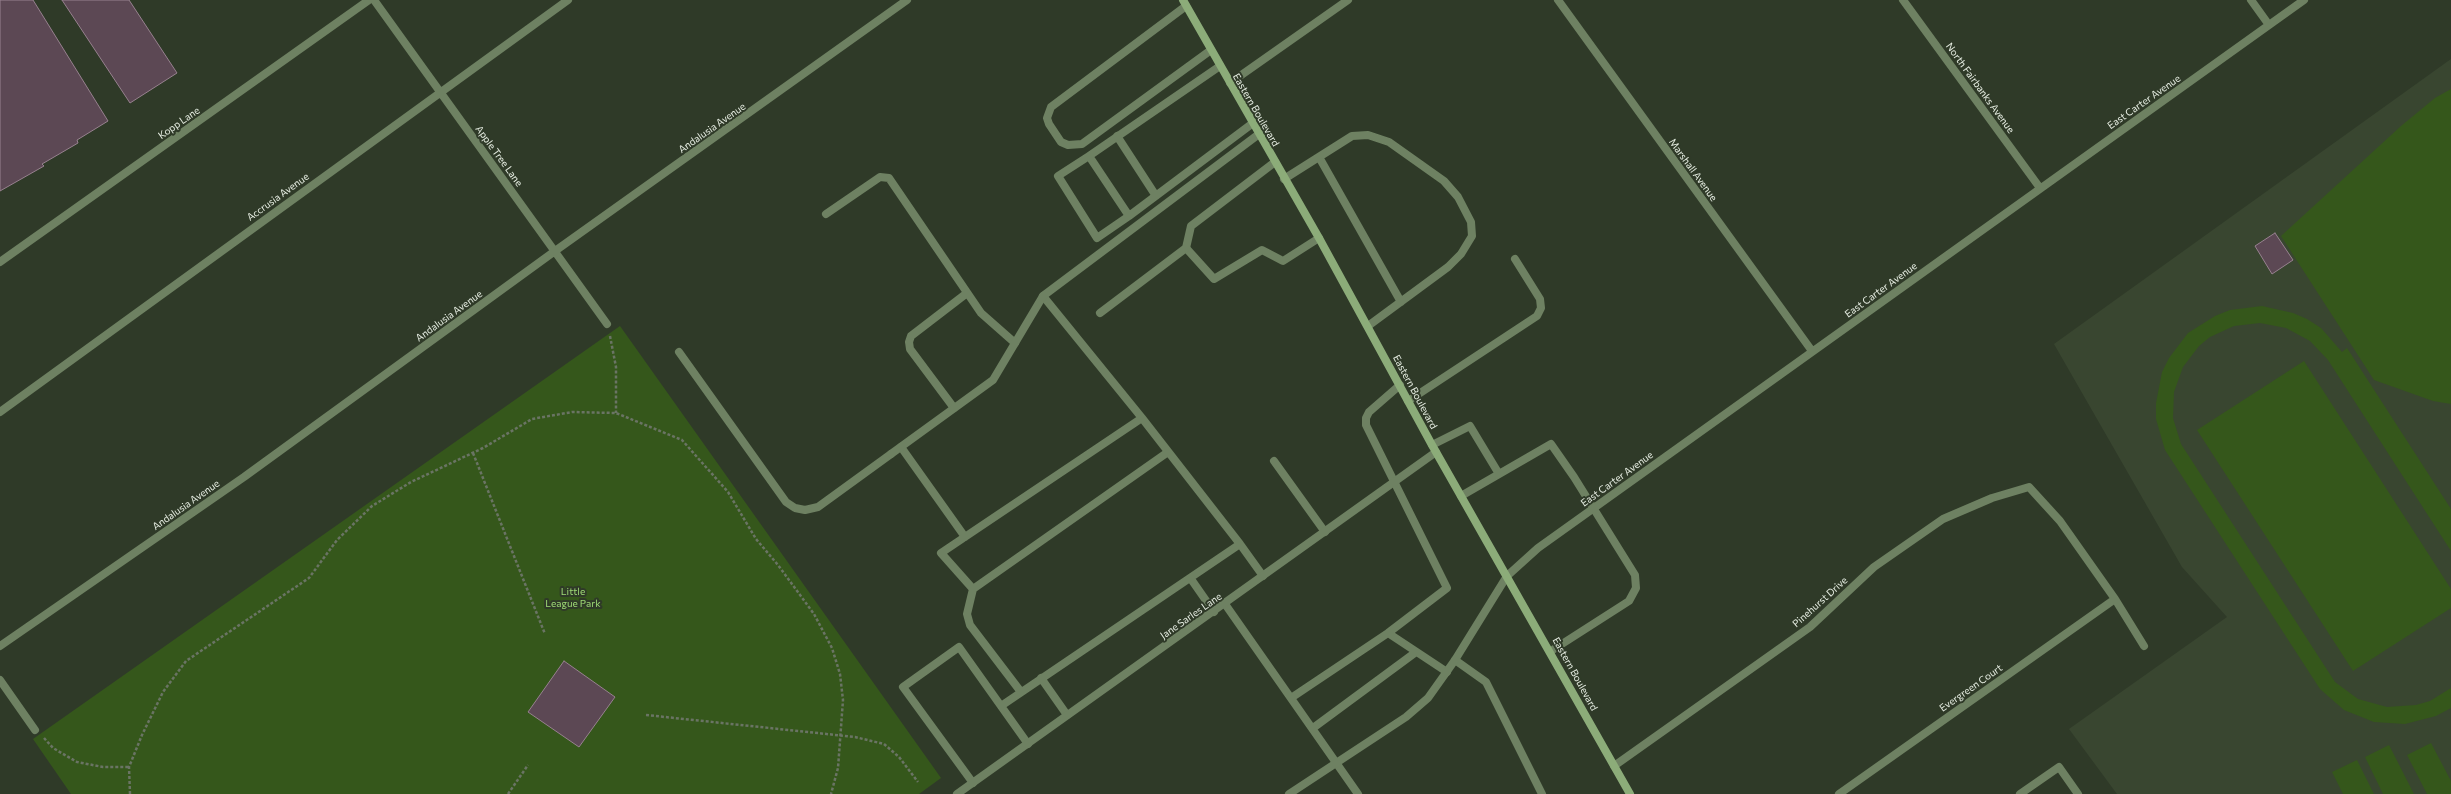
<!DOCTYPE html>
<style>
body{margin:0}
canvas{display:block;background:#2f3a28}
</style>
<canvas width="2451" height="794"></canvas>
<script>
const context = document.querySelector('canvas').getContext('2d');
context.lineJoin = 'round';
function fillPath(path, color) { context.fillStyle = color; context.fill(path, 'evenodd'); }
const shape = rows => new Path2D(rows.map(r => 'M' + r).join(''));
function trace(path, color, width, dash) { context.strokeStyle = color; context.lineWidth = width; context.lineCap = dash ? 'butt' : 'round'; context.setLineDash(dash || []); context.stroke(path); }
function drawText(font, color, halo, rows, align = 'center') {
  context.font = font + ' Commissioner,sans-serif'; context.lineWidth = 4; context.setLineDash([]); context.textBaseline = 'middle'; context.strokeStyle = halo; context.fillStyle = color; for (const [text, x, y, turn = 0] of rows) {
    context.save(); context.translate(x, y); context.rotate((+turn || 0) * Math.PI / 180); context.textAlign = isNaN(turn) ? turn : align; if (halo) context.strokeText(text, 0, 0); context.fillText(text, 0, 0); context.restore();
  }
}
fillPath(shape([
 [2451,59,2451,794,2117,794,2069,729,2227,617,2182,567,2054,344]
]), '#394630');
fillPath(shape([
 [2451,89,2451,404,2433,401,2374,380,2281,236,2401,126,2435,98],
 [2262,306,2293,313,2307,319,2321,328,2342,352,2347,348,2451,509,2451,551,2328,360,2310,341,2286,328,2260,323,2234,326,2210,337,2199,346,2183,367,2174,392,2173,418,2181,444,2335,682,2358,699,2387,707,2416,705,2430,701,2451,688,2451,708,2436,716,2405,724,2374,722,2344,710,2320,689,2165,450,2156,419,2156,403,2162,372,2169,358,2188,333,2215,316,2230,310],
 [620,326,941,778,919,794,71,794,33,739],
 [2304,361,2451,589,2451,608,2353,671,2197,430],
 [2431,743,2451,781,2451,794,2427,794,2407,755],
 [2389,745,2414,794,2383,794,2365,757],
 [2357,760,2374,794,2343,794,2332,772]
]), '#35571b');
const building = shape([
 [0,0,33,0,108,121,77,140,78,143,42,164,44,166,0,191,0,0],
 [62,0,129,0,177,73,130,103,62,0],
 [2275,233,2293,260,2272,274,2255,246,2275,233],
 [564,661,615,697,579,747,528,712,564,661]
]);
fillPath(building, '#5c4854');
trace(building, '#97818f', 1);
trace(shape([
 [610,336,616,367,616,413],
 [473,453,545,634],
 [646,715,855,737,884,744,899,757,918,782],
 [44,738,53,748,77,762,103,767,129,767],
 [130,794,129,767,142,735,163,692,186,661,309,578,337,540,372,506,411,482,483,448,532,419,572,412,616,413,682,440,728,492,756,539,778,565,814,614,832,648,840,674,843,700,838,768,831,794],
 [508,794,528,765]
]), '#6a7464', 2.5, [3, 2]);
trace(shape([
 [1186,6,1051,107,1047,118,1049,124,1061,142,1068,145,1082,144,1211,50],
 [1220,66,1089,156,1129,216,1253,123],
 [1117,136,1156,196],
 [1089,156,1058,176,1097,238,1129,216],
 [1319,157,1401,302],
 [1284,179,1352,136,1368,135,1389,142,1444,181,1458,197,1471,222,1472,236,1461,254,1448,267,1368,326],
 [826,214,880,177,889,178,981,313,1015,343],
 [1186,248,1214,279,1262,250,1283,261,1319,238],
 [1043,296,1142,418],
 [679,352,786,502,795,508,805,510,818,507,891,454],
 [1408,401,1537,316,1541,308,1540,299,1515,259],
 [954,408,910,349,909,342,911,336,967,293],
 [1432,445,1470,426,1499,474],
 [901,447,965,537],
 [1168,452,973,589,941,553,1142,418,1240,544,1263,576],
 [1274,461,1325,532],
 [1461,496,1551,444,1574,477,1635,575,1636,588,1629,601,1551,651],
 [1191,579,1214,612],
 [973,589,967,614,970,625,1021,692],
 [1225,604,1358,794],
 [1388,633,1447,672],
 [1455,660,1486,682,1542,794],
 [1041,678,1067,715],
 [1291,698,1388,633,1447,588,1366,425,1366,418,1369,412,1400,385],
 [1001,706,1240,544],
 [1313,728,1416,652],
 [973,783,903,687,959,647,1028,744],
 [2020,794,2059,767,2078,794]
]), '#6e8162', 8);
trace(shape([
 [374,0,607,324],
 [1558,0,1812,351],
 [1903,0,2040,188],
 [2251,0,2269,25],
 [1100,313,1186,248,1191,226,1275,162],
 [0,412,568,0],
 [891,454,993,380,1043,296,1259,134],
 [0,646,244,477,555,251,907,0],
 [0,680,35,730],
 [1614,766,1810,627,1874,567,1943,519,1992,498,2029,487,2060,521,2115,599,2144,646],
 [957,794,1436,452],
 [1289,794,1406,717,1428,698,1455,660,1507,576,1538,548,2304,0],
 [1839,794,2115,599]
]), '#6e8162', 8);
trace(shape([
 [1230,83,1348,0],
 [0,262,369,0]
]), '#6e8162', 8);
trace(shape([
 [1183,0,1319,238,1432,445,1630,794]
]), '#8cac79', 8);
drawText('10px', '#e7eee3', '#2f3a28', [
 ["North Fairbanks Avenue",1980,88,54],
 ["East Carter Avenue",2144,102,-35],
 ["Eastern Boulevard",1256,110,60],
 ["Kopp Lane",179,123,-35],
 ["Andalusia Avenue",712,128,-35],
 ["Apple Tree Lane",499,156,54],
 ["Marshall Avenue",1693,170,54],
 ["Accrusia Avenue",278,197,-36],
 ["East Carter Avenue",1881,290,-36],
 ["Andalusia Avenue",449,316,-36],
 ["Eastern Boulevard",1415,392,62],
 ["East Carter Avenue",1617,479,-36],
 ["Andalusia Avenue",186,505,-35],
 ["Pinehurst Drive",1820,602,-42],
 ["Jane Sarles Lane",1191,616,-35],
 ["Eastern Boulevard",1575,674,61],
 ["Evergreen Court",1971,688,-35]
]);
drawText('10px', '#9eda75', '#2f3a28', [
 ["Little",573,592],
 ["League Park",573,604]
]);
</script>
